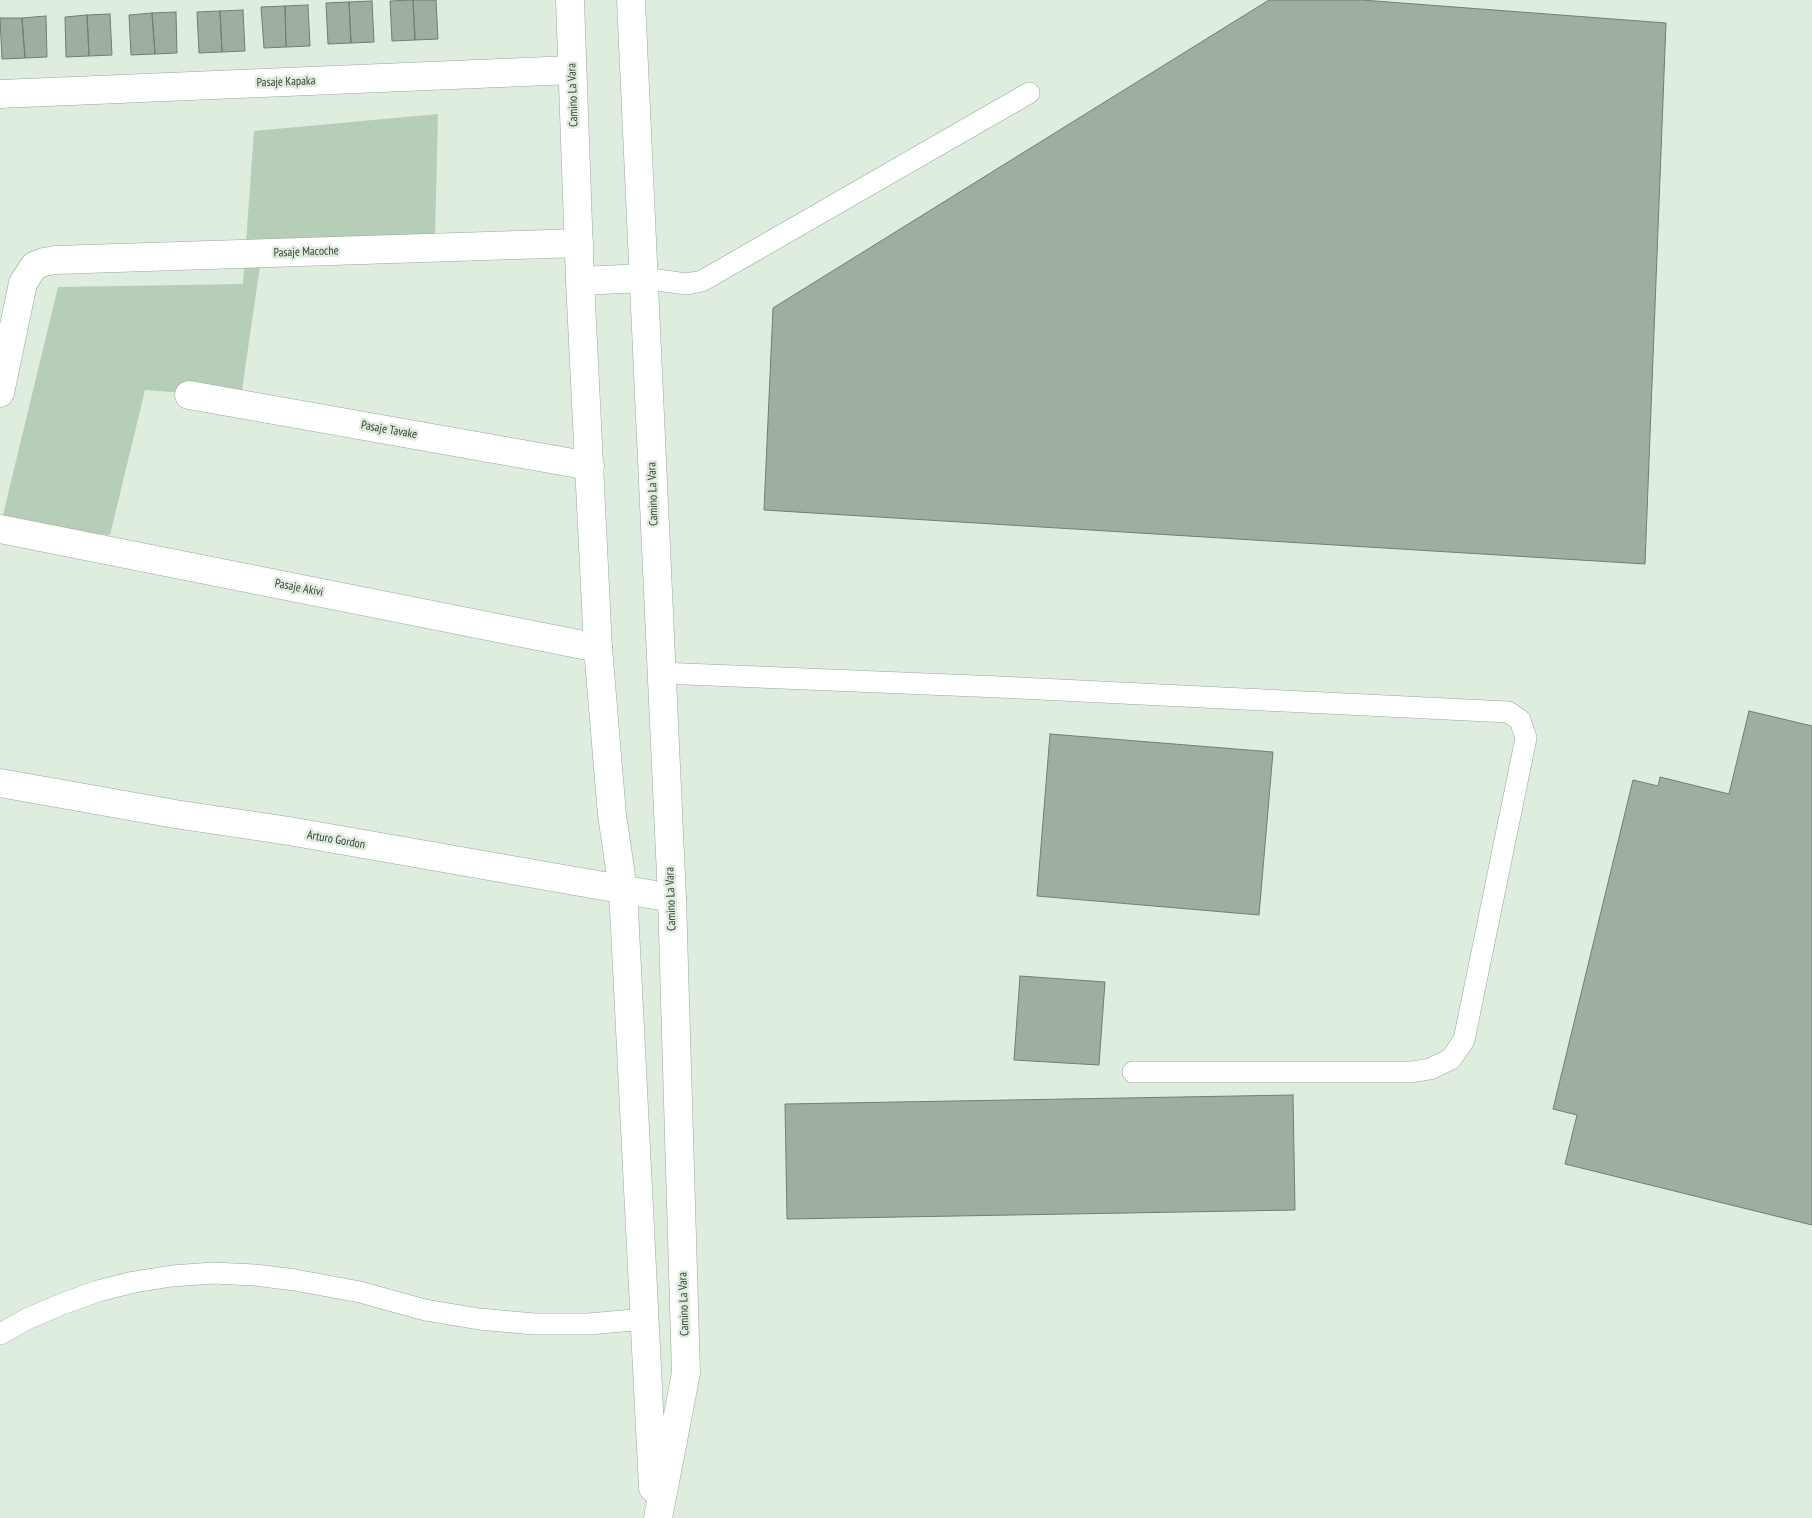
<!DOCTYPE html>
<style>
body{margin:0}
canvas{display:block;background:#deedde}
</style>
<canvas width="1812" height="1518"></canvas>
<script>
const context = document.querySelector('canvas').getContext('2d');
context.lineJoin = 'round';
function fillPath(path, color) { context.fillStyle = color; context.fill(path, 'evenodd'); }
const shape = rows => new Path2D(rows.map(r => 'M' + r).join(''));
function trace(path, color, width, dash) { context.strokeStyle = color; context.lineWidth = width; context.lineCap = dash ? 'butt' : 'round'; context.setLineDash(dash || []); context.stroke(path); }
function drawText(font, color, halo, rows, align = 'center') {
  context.font = font + ' "PT Sans Narrow",sans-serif'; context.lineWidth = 5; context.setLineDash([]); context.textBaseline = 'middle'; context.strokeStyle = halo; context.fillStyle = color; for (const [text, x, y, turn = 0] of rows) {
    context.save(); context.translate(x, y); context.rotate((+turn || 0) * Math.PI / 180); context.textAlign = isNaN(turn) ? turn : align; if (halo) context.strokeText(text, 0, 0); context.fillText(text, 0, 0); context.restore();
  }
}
fillPath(shape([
 [438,114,435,238,262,252,241,397,145,390,110,535,1,523,58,287,243,284,254,131]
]), '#b6ceb7');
const building = shape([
 [413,0,436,0,438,39,415,40,413,0],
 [413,0,415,40,392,41,390,1,413,0],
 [1269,0,1362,0,1666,23,1645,564,764,510,773,308,1269,0],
 [372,1,374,42,351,43,349,2,372,1],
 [349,2,351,43,328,44,326,3,349,2],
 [308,5,310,46,286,47,285,6,308,5],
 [285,6,286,47,264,48,261,7,285,6],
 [243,10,245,51,222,52,220,11,243,10],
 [220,11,222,52,199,53,197,12,220,11],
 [176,12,177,53,155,54,152,13,176,12],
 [152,13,155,54,131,55,129,15,152,13],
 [110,14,112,55,89,56,87,15,110,14],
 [87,15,89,56,66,57,65,17,87,15],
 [46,16,47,57,25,58,22,18,46,16],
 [0,18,22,18,25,58,2,59,0,18],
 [1749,711,1812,726,1812,1225,1565,1164,1577,1115,1553,1109,1633,780,1658,786,1660,777,1729,794,1749,711],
 [1050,734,1273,752,1259,915,1037,896,1050,734],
 [1020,976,1105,982,1099,1065,1014,1060,1020,976],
 [1293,1095,1295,1210,787,1219,785,1104,1293,1095]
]);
fillPath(building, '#a0aea0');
trace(building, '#717e71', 1);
const lane = shape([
 [644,278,686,284,702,281,1029,93],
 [661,673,999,687,1508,712,1520,720,1526,738,1464,1040,1451,1059,1430,1069,1411,1072,1133,1072],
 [0,1334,27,1319,62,1304,98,1291,134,1282,172,1276,213,1273,255,1275,295,1280,360,1292,425,1310,479,1319,534,1324,589,1324,644,1319]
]);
const street = shape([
 [0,94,572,70],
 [0,393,23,283,34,266,44,262,55,260,579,243],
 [189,395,590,466],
 [0,529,598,648],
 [0,783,175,814,289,831,672,898]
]);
const secondary = shape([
 [570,0,580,281,598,648,612,815,623,889,653,1488],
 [631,0,672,898,686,1373,658,1518],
 [580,281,644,278]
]);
trace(lane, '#98a799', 22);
trace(street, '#98a799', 29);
trace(secondary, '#98a799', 29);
trace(lane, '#fff', 21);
trace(street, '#fff', 28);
trace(secondary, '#fff', 28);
drawText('12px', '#383e38', '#deedde', [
 ["Pasaje Kapaka",286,82,-2],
 ["Camino La Vara",573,95,-92],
 ["Pasaje Macoche",306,252,-2],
 ["Pasaje Tavake",389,430,10],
 ["Camino La Vara",653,494,-92],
 ["Pasaje Akivi",299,588,11],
 ["Arturo Gordon",336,840,10],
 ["Camino La Vara",671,899,-92],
 ["Camino La Vara",684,1304,-92]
]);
</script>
